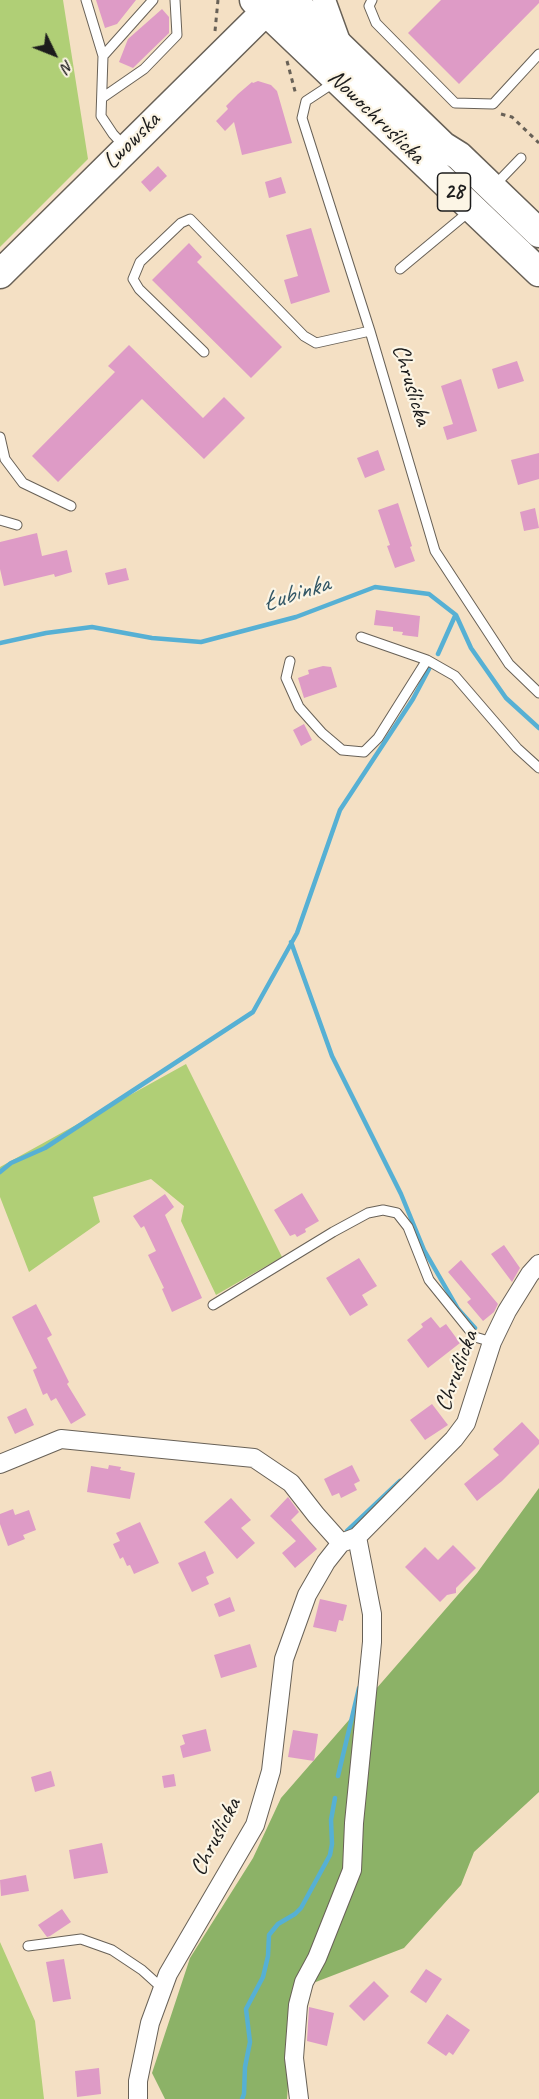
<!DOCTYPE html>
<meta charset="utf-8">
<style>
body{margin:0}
#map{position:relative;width:539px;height:2099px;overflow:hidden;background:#f4e0c4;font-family:Caveat,sans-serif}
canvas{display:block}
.north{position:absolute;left:24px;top:24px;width:60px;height:60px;-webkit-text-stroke:4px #fcf5e5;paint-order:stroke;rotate:133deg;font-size:16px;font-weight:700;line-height:24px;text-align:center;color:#1c1c1c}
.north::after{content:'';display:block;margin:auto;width:21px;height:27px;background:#1c1c1c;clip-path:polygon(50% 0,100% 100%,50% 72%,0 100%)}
</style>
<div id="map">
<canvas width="539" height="2099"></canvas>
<div class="north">N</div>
</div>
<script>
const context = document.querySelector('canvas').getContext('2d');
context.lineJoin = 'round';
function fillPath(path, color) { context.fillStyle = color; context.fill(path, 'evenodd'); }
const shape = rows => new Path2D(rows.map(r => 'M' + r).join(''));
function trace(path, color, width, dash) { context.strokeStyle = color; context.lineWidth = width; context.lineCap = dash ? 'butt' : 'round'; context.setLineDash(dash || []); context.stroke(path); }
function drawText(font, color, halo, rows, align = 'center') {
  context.font = font + ' Caveat,sans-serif'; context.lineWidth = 4.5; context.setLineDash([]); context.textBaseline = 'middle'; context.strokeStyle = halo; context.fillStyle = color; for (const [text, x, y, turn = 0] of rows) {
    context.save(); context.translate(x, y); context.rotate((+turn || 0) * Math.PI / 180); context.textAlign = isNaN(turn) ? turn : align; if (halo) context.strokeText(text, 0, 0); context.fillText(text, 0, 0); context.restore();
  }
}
fillPath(shape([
 [0,0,63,0,88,159,0,247],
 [186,1064,282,1257,216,1295,181,1221,184,1206,151,1179,93,1197,100,1222,29,1272,0,1197,0,1167],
 [0,1942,35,2021,44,2099,0,2099]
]), '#b0cf76');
fillPath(shape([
 [539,1488,539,1792,474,1852,461,1885,404,1948,295,1990,287,2099,165,2099,152,2073,190,1958,253,1858,281,1798,477,1573]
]), '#8cb267');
trace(shape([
 [0,643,46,633,92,627,152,638,201,642,296,617,375,587,429,594,456,615,471,648,506,698,539,728],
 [438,654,455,616],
 [291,942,332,1056,401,1194,424,1250,458,1309,475,1328],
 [0,1172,11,1163,45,1148,253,1012,297,933,340,810,413,699,429,669],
 [347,1531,400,1481],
 [338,1776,359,1688],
 [242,2099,244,2094,245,2067,250,2042,246,2009,263,1977,268,1956,269,1935,278,1924,295,1914,301,1908,330,1855,332,1844,331,1820,335,1798]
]), '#56b0d4', 4.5);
fillPath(shape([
 [96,0,136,0,117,24,105,28],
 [441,0,539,0,539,3,459,84,408,33],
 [162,9,169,17,169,33,133,68,119,62,128,39],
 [258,81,271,85,277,91,292,143,242,155,234,122,225,131,216,121,228,109,226,106,238,94,252,82,253,83],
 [158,166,167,176,150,192,141,182],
 [281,177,286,193,269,198,265,182],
 [311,228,330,292,291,304,284,280,298,276,286,235],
 [189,243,202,257,197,262,282,347,251,378,152,280],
 [129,345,203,418,224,397,245,418,204,459,142,399,58,482,32,456,115,372,108,366],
 [517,361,524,381,498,389,492,369],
 [461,379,477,431,447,440,443,427,453,424,441,386],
 [378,450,385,470,365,478,357,458],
 [539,453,539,479,518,485,511,460],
 [398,503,412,546,410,547,415,561,395,568,387,546,390,545,378,510],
 [535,508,539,528,524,531,520,512],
 [37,533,42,556,67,550,72,572,55,577,54,574,4,586,0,569,0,542],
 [126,568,129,580,108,585,105,573],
 [376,610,420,616,418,637,402,635,403,632,393,631,393,627,374,625],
 [323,666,331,667,337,687,304,698,298,678,309,674,308,670],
 [304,724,312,740,301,746,293,730],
 [302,1193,319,1221,305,1229,306,1232,297,1237,295,1234,290,1236,274,1210],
 [165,1194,174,1207,165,1215,202,1298,172,1312,162,1289,164,1288,148,1255,156,1251,144,1226,141,1228,133,1216],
 [504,1245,520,1268,512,1282,491,1254],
 [359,1258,377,1286,362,1295,368,1305,350,1316,326,1278],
 [461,1260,498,1304,494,1312,483,1321,467,1302,471,1299,448,1272],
 [36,1304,52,1335,47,1338,69,1382,67,1384,86,1415,71,1424,56,1398,51,1401,47,1393,43,1395,33,1370,37,1368,12,1317],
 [431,1317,440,1328,446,1324,460,1343,428,1368,407,1340,423,1327,421,1324],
 [432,1404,448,1425,425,1440,410,1420],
 [26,1408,34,1425,15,1434,7,1417],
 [522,1422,539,1440,539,1444,502,1481,477,1501,464,1484,499,1455,493,1449],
 [109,1465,121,1467,120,1470,135,1473,130,1499,87,1492,91,1466,108,1469],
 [352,1465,360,1481,354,1484,357,1490,341,1498,339,1493,332,1496,324,1479],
 [288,1497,299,1512,291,1520,317,1549,295,1568,282,1553,296,1541,270,1516],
 [231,1498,251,1520,241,1528,255,1543,237,1559,204,1522],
 [13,1509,15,1515,29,1510,36,1530,23,1535,25,1539,8,1546,0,1524,0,1514],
 [140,1522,159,1563,134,1574,130,1565,127,1566,123,1557,120,1559,113,1544,120,1541,116,1533],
 [453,1545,476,1568,456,1588,456,1593,447,1595,440,1602,405,1567,425,1547,438,1560],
 [205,1551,214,1573,206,1577,209,1584,192,1592,178,1563],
 [230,1597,235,1611,219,1617,214,1604],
 [320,1599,347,1605,343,1621,339,1620,336,1632,313,1627],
 [250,1644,257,1667,221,1678,214,1655],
 [206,1729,211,1751,183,1758,180,1746,185,1744,182,1735],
 [293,1730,318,1734,314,1761,288,1757],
 [51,1771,55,1786,35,1792,31,1777],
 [174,1774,176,1786,164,1788,162,1776],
 [102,1843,108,1873,74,1879,69,1850],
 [26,1875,29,1891,1,1896,0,1880],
 [62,1909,71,1922,50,1936,47,1937,38,1925],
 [64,1959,71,1999,53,2002,46,1962],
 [426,1969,442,1979,426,2003,410,1992],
 [374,1981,389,1996,364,2021,349,2006],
 [309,2007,334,2013,327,2046,307,2041],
 [447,2014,470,2030,453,2055,449,2052,446,2056,427,2043],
 [99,2068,101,2094,77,2097,75,2071]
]), '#de9bc6');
const service = shape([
 [86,0,103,56,101,116,113,134,124,146],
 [372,0,369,6,376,23,455,103,493,104,539,54],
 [103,56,153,0],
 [335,82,306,101,302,118,370,331,435,551,509,664,539,693],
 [102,98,144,69,177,35,175,0],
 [495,185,521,158],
 [400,269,471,210],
 [204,352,139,289,133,279,140,262,181,223,190,219,304,336,316,343,370,331],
 [0,437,5,459,23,483,71,506],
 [0,520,17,525],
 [361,637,427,660,455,676,517,748,539,768],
 [290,661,286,678,299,707,322,733,342,750,364,752,378,738,427,660],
 [213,1305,333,1232,368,1213,383,1210,397,1213,408,1227,429,1280,475,1337,492,1342],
 [28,1946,81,1939,112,1950,142,1970,163,1989]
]);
const minor = shape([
 [0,1464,61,1439,254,1458,291,1483,316,1515,341,1543],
 [138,2099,138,2081,150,2023,168,1974,255,1825,271,1771,284,1659,307,1595,326,1562,341,1543,357,1537,454,1439,466,1423,492,1342,507,1311,530,1274,539,1264],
 [299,2099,294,2058,298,2005,304,1982,317,1958,352,1870,354,1823,372,1642,372,1614,357,1537]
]);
const tertiary = shape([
 [324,0,341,47]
]);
const primary = shape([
 [254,0,539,272],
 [292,0,443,146,459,156,539,233],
 [0,274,277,0]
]);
trace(service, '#686157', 11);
trace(minor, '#686157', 20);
trace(tertiary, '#686157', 25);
trace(primary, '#686157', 31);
trace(shape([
 [215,31,218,0],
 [287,61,296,95],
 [501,114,512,117,539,143]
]), '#686157', 3, [4.5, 4.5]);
trace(service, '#fff', 9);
trace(minor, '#fff', 18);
trace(tertiary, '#fff', 22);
trace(primary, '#fff', 28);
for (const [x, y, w] of [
 [454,192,33]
]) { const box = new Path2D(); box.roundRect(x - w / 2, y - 19, w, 38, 4.5); context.fillStyle = '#fcf5e5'; context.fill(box); trace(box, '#1c1c1c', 1.5); }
drawText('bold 22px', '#1c1c1c', null, [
 ["28",454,192]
]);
drawText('24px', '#1c1c1c', '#fcf5e5', [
 ["Nowochruślicka",376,117,44],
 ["Lwowska",132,141,-45],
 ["Chruślicka",411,385,73],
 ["Chruślicka",457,1371,-70],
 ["Chruślicka",216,1837,-63]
]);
drawText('italic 26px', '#335766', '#fcf5e5', [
 ["Łubinka",296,594,-18]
]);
</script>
